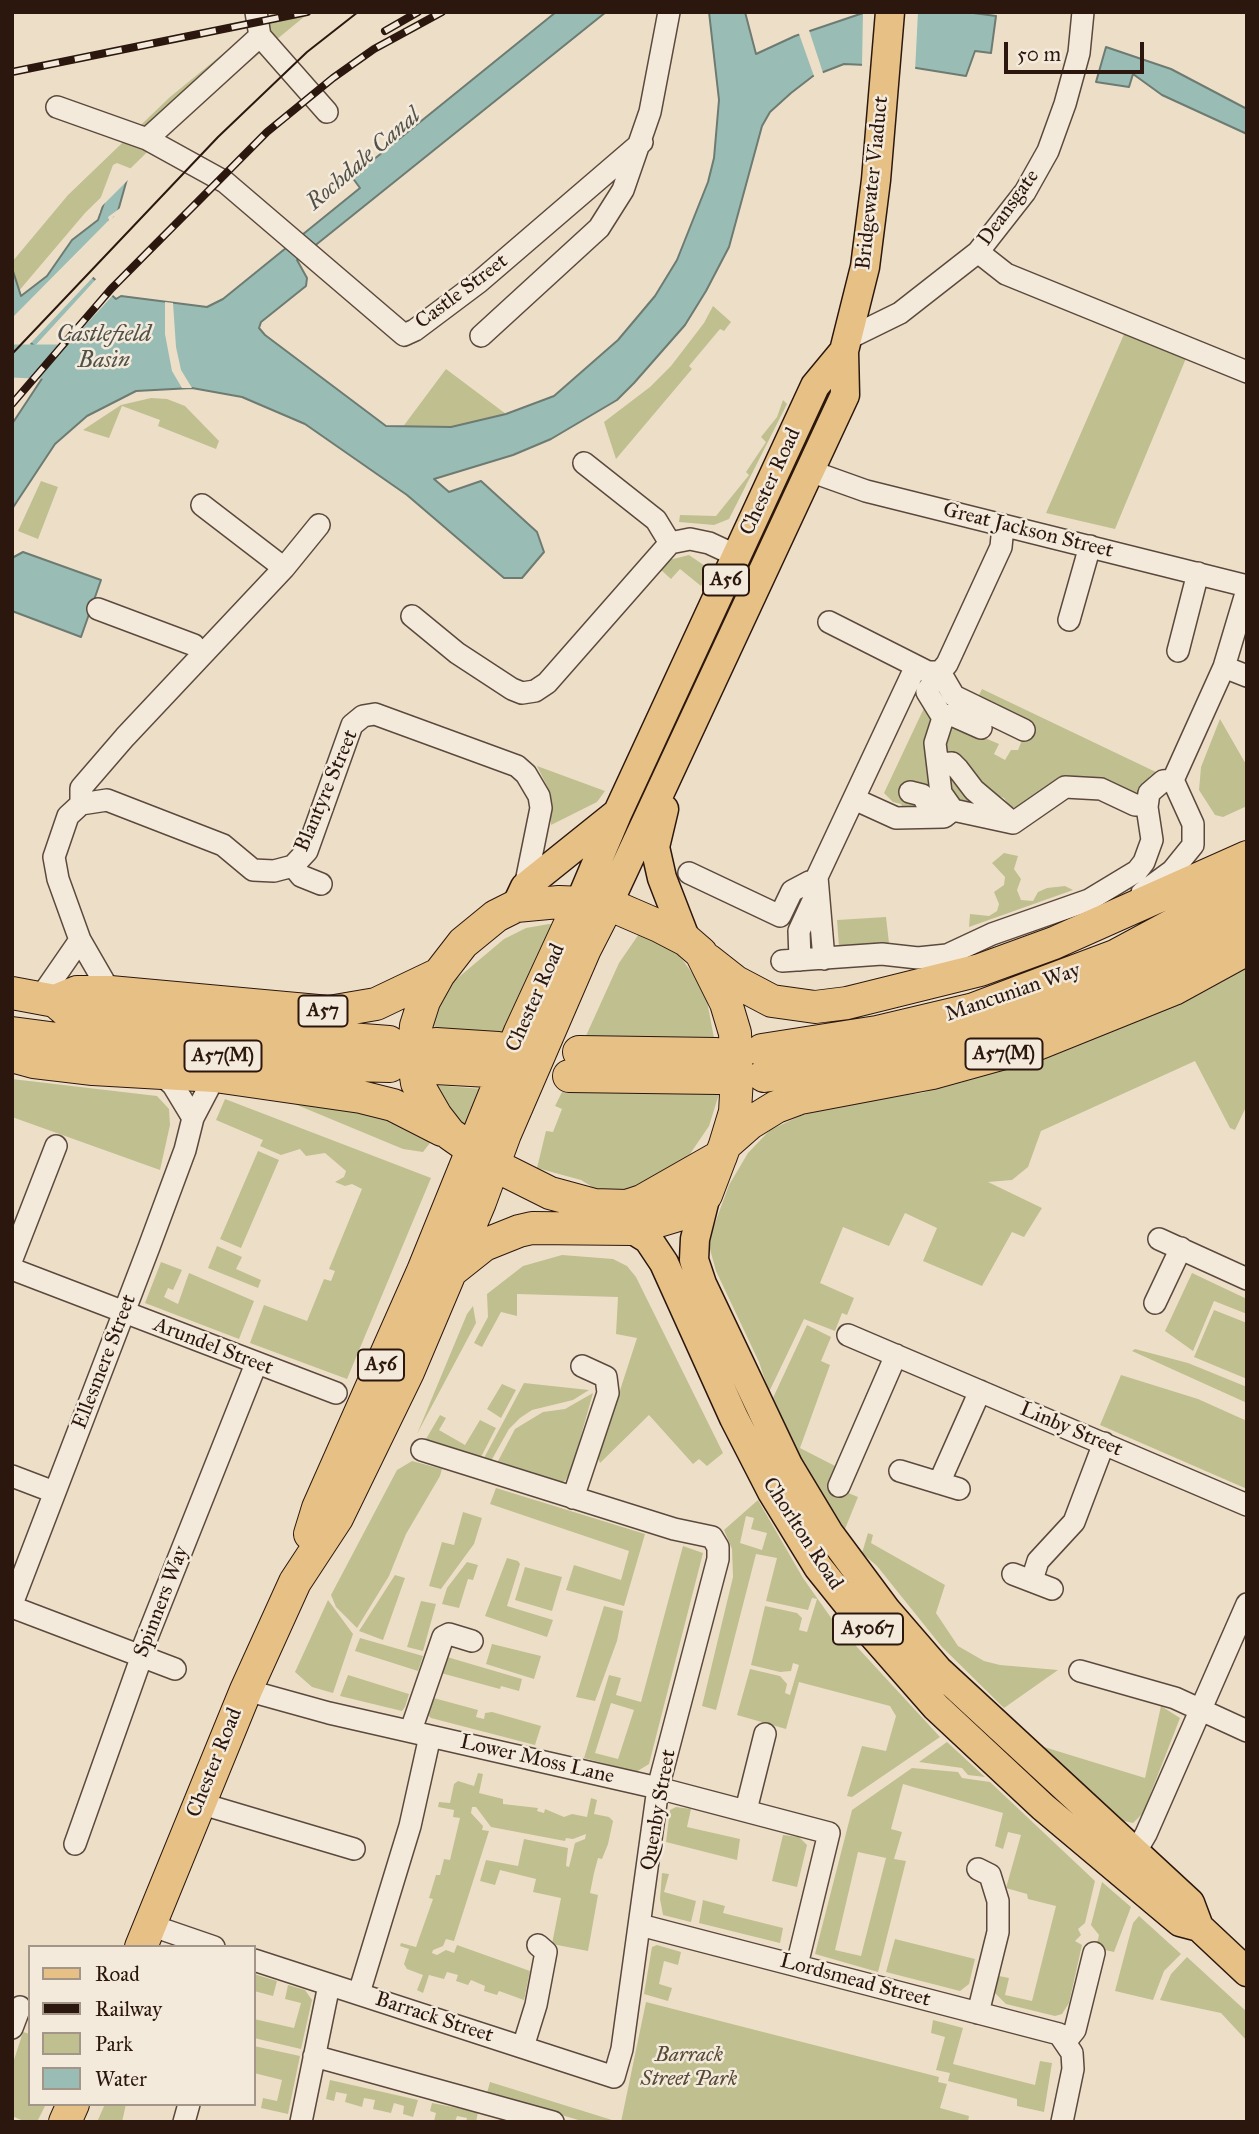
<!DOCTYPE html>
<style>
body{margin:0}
#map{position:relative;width:1259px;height:2134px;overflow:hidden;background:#eddfc7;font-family:"IM FELL Great Primer",serif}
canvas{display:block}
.frame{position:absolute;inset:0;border:14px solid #2c170f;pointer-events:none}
.legend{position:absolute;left:28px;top:1945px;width:228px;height:161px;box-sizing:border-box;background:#f3eadb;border:2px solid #a39689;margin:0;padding:9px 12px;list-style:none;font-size:21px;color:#2c170f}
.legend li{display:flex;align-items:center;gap:14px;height:35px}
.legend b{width:35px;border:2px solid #a39689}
.scale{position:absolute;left:1004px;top:42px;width:140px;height:32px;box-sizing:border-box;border:4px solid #2c170f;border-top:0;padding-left:9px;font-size:21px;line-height:24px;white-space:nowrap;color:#2c170f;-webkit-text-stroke:5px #f3eadb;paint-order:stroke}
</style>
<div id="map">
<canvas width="1259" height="2134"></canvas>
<div class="frame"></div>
<ul class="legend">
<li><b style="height:9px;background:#e6c084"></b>Road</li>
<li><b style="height:9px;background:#2c170f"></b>Railway</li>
<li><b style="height:19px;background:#c0bf90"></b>Park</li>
<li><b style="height:19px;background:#99bdb4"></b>Water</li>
</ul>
<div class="scale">50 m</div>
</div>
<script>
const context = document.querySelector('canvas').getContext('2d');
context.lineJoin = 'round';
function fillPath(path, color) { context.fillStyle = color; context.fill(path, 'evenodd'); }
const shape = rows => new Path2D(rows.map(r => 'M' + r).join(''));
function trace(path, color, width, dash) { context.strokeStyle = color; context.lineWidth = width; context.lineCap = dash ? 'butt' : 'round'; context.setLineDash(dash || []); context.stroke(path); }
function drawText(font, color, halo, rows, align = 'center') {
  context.font = font + ' "IM FELL Great Primer",serif'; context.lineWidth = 5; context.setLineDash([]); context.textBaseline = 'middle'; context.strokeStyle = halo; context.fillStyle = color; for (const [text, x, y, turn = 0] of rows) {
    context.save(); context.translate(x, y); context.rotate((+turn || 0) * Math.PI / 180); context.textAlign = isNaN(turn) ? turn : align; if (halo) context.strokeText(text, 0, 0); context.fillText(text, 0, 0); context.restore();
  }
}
fillPath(shape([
 [274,12,310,12,186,114,85,213,12,299,12,262,68,195,170,97],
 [713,306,731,322,724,331,720,329,689,366,692,369,616,459,604,422,650,387,671,366,704,323],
 [1125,332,1187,356,1115,529,1046,513],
 [446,369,506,414,446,428,402,428],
 [151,398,167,399,185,406,219,441,216,449,158,426,160,420,122,406,109,438,83,430,121,405],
 [783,400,787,404,729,519,714,525,679,522,680,515,716,516,749,475,746,472,766,442,761,437,777,417],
 [41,481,58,487,38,539,18,531],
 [689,555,705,566,707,574,701,586,680,569,671,579,661,570,669,560],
 [982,689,1158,773,1150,776,1140,794,1126,791,1109,780,1084,781,1066,775,1022,808,1010,807,1004,798,988,792,984,801,972,805,957,802,946,791,940,738,947,722,999,744,994,754,1005,760,1011,750,1018,750,1030,721,979,695],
 [924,708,936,713,936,810,904,810,901,804,893,802,884,793],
 [1220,719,1247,766,1247,806,1223,817,1215,815,1199,790,1201,767],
 [537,766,605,791,597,802,551,825,551,794],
 [1004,853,1018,856,1014,869,1021,879,1017,890,1021,900,1033,901,1038,892,1047,888,1065,886,1073,890,969,927,970,914,989,916,997,911,999,904,994,892,1004,885,1005,877,992,863],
 [886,917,889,943,839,947,837,920],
 [549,924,557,925,504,1034,435,1030,433,1019,447,987,504,939,526,928],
 [641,931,679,955,700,984,707,1001,714,1038,585,1038,619,963],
 [1247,962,1247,1105,1235,1130,1230,1128,1195,1061,1041,1131,1028,1167,1012,1180,988,1182,1042,1208,1024,1237,1012,1232,982,1286,923,1261,937,1228,905,1213,889,1246,843,1227,820,1283,854,1298,847,1315,842,1313,835,1331,804,1319,769,1392,759,1362,716,1271,708,1242,729,1185,748,1153,770,1130,800,1116,850,1102,922,1093,1017,1063],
 [12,1079,157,1096,169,1109,170,1125,160,1170,12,1117],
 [435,1085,482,1089,466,1127,456,1119],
 [562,1092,719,1094,709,1126,690,1154,652,1182,621,1191,599,1191,581,1180,537,1168,546,1131,553,1132,562,1109,555,1106],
 [273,1095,367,1104,433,1139,423,1152,403,1149],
 [225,1099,431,1178,347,1379,250,1343,264,1305,307,1321,324,1279,331,1281,335,1271,329,1269,362,1189,352,1184,345,1186,335,1182,344,1177,346,1171,325,1153,306,1156,300,1149,281,1155,260,1146,263,1140,216,1120],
 [258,1151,279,1160,241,1248,220,1239],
 [217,1246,242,1257,236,1269,261,1280,258,1288,208,1268],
 [562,1255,613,1259,627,1266,636,1277,723,1453,707,1466,699,1459,693,1464,649,1415,600,1463,598,1458,637,1338,616,1334,618,1297,517,1294,517,1316,501,1312,482,1347,474,1343,488,1317,487,1294,523,1266],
 [161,1262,182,1270,173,1290,168,1288,164,1297,178,1304,189,1273,254,1301,239,1339,145,1303],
 [1192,1273,1247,1299,1247,1314,1214,1301,1193,1351,1165,1331],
 [473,1306,476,1323,417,1434,467,1314],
 [1214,1310,1247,1323,1247,1379,1194,1357],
 [807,1325,831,1337,821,1361,830,1365,800,1448,839,1468,831,1486,858,1497,845,1529,793,1447,772,1400],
 [1135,1349,1188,1363,1247,1387,1247,1403,1132,1351],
 [1121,1375,1198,1399,1247,1421,1247,1489,1100,1425],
 [524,1383,589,1390,573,1400,532,1410,520,1418,509,1429,491,1461,484,1458],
 [502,1384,516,1390,501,1418,487,1409],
 [593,1393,571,1471,565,1481,559,1483,497,1463,515,1429,543,1412,565,1409],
 [440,1415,446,1418,439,1430,465,1445,480,1420,496,1428,481,1457,426,1439],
 [412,1461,442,1469,440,1476,406,1534,389,1576,357,1628,336,1607,331,1595,397,1470],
 [496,1488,645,1534,624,1606,566,1590,574,1565,621,1580,629,1551,490,1504],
 [758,1500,803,1578,834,1622,940,1737,852,1797,847,1796,862,1746,886,1751,896,1716,890,1706,799,1682,786,1729,737,1715,750,1669,780,1676,787,1684,785,1693,790,1695,799,1665,793,1663,791,1671,780,1672,751,1665,765,1606,797,1613,802,1618,799,1630,807,1632,817,1599,812,1598,808,1610,766,1601,777,1558,756,1554,716,1710,702,1706,733,1577,732,1549,724,1530],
 [746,1516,754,1518,751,1529,767,1533,762,1550,740,1543],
 [463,1512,482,1518,474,1544,441,1589,429,1586,442,1542,454,1545],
 [868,1533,873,1535,871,1543,945,1585,936,1613,958,1646,984,1661,1000,1665,1058,1670,1004,1708,942,1647,877,1566,862,1553],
 [683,1546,703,1553,649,1764,636,1772,584,1758,609,1675,621,1678,616,1695,641,1702],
 [611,1703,634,1710,618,1759,595,1753],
 [507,1558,518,1561,520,1564,507,1606,553,1620,547,1637,485,1616],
 [467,1562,478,1565,473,1580,468,1579,459,1608,442,1604,447,1588],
 [525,1567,562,1577,552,1611,515,1600],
 [395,1575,405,1578,383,1640,359,1631],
 [328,1600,353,1634,333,1693,312,1687,295,1672],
 [421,1601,436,1604,423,1651,407,1647],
 [604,1606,623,1611,617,1641,595,1701,576,1697],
 [360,1638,423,1656,418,1671,355,1651],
 [492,1644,541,1656,534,1679,486,1664],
 [447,1657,522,1679,519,1691,501,1686,500,1689,437,1672],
 [348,1675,409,1694,405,1707,402,1711,340,1696],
 [430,1697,478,1710,476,1717,484,1719,485,1713,492,1712,541,1726,535,1745,431,1718,425,1712],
 [1161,1706,1180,1718,1143,1813,1133,1823,1124,1821,1104,1805,1044,1747,1145,1778],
 [947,1742,985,1777,968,1775,962,1768,919,1762],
 [912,1768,958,1772,962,1778,990,1782,1095,1881,1085,1923,1078,1929,1081,1935,1075,1941,1082,1945,1069,2003,1062,2014,1055,2016,1006,2004,995,1993,999,1976,1009,1978,1005,1995,1032,2001,1056,1906,1028,1899,1027,1894,1006,1888,1021,1835,1008,1832,1003,1849,995,1846,1003,1813,903,1784,891,1829,902,1832,894,1859,906,1861,878,1972,815,1954,852,1810],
 [858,1852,886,1858,861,1956,835,1950],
 [478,1773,483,1774,479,1793,503,1799,503,1804,538,1808,537,1811,544,1813,545,1809,564,1817,572,1814,587,1817,591,1798,597,1800,594,1814,609,1817,613,1821,608,1844,602,1859,598,1858,594,1873,590,1893,598,1895,588,1951,552,1944,561,1898,533,1892,536,1879,500,1870,495,1885,480,1881,486,1860,518,1866,524,1839,568,1848,566,1866,569,1867,575,1843,585,1839,586,1834,573,1839,566,1838,565,1841,491,1827,476,1807,472,1807,471,1813,483,1826,482,1830,489,1831,454,1941,446,1939,443,1946,433,1950,432,1953,437,1955,446,1950,454,1953,457,1945,530,1971,524,2000,499,1991,497,1995,484,1991,485,1986,471,1980,468,1985,456,1981,458,1975,447,1972,444,1979,429,1975,423,1993,417,1990,423,1975,407,1969,404,1964,409,1949,400,1946,401,1943,416,1947,433,1899,429,1898,436,1875,440,1875,444,1859,450,1860,460,1818,453,1817,454,1810,438,1807,439,1802,450,1803,454,1784,458,1781,474,1786],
 [676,1807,691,1809,687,1827,740,1839,737,1860,666,1842,670,1810],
 [783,1835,799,1837,807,1845,797,1887,772,1881],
 [662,1873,669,1874,664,1892,696,1901,691,1922,663,1915,660,1899],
 [1102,1882,1131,1907,1114,1952,1096,1948,1099,1935,1091,1925],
 [703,1900,725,1906,723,1913,783,1928,780,1943,699,1923],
 [1139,1916,1181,1954,1164,1971,1153,2000,1115,1991,1133,1923],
 [895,1939,975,1959,969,1984,960,1991,886,1972],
 [657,1945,681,1952,678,1965,664,1961,659,1984,672,1988,668,2001,644,1994,652,1947],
 [1187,1957,1247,2012,1247,2041,1221,2013,1160,2000,1171,1974],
 [254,1974,277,1981,273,1996,254,1991],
 [288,1985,305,1990,312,2000,301,2049,254,2038,254,2019,294,2028,301,2003,285,1999],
 [646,2002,939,2077,938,2082,947,2084,940,2108,969,2116,968,2122,621,2122],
 [933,2020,963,2028,953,2064,1035,2085,1040,2061,1052,2063,1044,2112,1017,2106,1017,2099,948,2081,950,2073,936,2070,945,2037,931,2033],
 [23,2032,30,2034,30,2104,46,2104,37,2122,26,2122,12,2116,12,2066],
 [254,2046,300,2056,288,2114,261,2108,263,2098,277,2101,282,2080,254,2073],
 [330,2080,418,2100,413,2117,403,2114,404,2106,394,2103,391,2113,373,2109,375,2100,364,2098,362,2107,345,2102,347,2094,336,2092,334,2101,326,2099],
 [490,2082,612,2120,611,2122,585,2122,487,2093],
 [432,2103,478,2112,476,2122,466,2122,467,2118,457,2116,455,2122,434,2121,436,2113,430,2111],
 [105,2104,126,2104,122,2122,97,2122]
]), '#c0bf90');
const water = shape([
 [556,12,606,12,297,260,307,278,306,286,261,322,259,328,265,335,386,426,451,427,506,414,554,396,618,340,655,296,677,260,708,182,714,158,719,100,709,12,745,12,756,54,795,36,863,13,966,12,996,16,991,53,975,51,966,76,910,67,844,64,813,76,791,93,770,112,762,126,729,247,706,291,685,325,634,383,617,400,551,439,513,455,434,479,449,492,481,481,537,532,544,552,522,578,504,578,407,495,305,424,242,397,192,388,136,391,87,416,55,444,12,509,12,424,47,371,52,371,55,366,32,344,12,335,12,268,21,296,47,276,72,240,98,220,117,166,129,172,118,211,110,219,91,276,116,299,121,296,207,307,223,299,360,188,352,177,556,12],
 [1106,47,1171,69,1247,109,1247,134,1162,95,1133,74,1129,87,1096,82,1106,47],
 [23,552,101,580,81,637,12,611,12,558,23,552]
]);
fillPath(water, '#99bdb4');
trace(water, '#6d7b72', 2);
fillPath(shape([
 [863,12,918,12,915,71,862,66],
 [808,27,824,76,815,79,798,31],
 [117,163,132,169,132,176,98,210,100,212,92,221,113,165],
 [123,206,121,213,113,217,96,274,28,346,12,339,12,318,109,220,108,217],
 [98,277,114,294,50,364,32,349],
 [165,302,173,303,176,347,181,370,192,388,182,388,172,371,165,334]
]), '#eddfc7');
trace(shape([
 [12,354,71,354],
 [12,368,78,371]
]), '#99bdb4', 19);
const minor = shape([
 [256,12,260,36],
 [260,36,327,112],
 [57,107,147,139,225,182,404,335,415,330,479,282,642,142],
 [147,139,260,36],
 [978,252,1006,274,1247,372],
 [481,336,599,228,623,190,650,112,669,12],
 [847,339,900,313,978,252,1025,192,1048,151,1065,104,1079,53,1083,12],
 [584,463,656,520,670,543],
 [810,471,866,491,1247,586],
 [202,505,284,568],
 [98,609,194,645],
 [412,616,457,653,512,689,522,693,535,691,547,683,670,543,690,539,709,543,737,556],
 [1069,620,1090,546],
 [829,622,928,672,940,672,947,664,1001,547,1003,526],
 [1178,651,1198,573],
 [1224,667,1247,676],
 [940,672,954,696,1024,730],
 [942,715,954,716,981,728],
 [938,764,952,763,958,769,974,790,1013,823,1065,787,1101,789,1135,805,1147,805],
 [910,792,922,795,926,802,933,803,948,814],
 [863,803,896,818,944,817,953,810,941,793,935,743,943,718,927,692,929,688],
 [81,804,81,788,125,737,284,568,319,525],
 [953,810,1013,823],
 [293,866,301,876,321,884],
 [689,873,780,916,792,891,809,882],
 [1142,893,1172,871,1193,845,1193,824,1173,780,1224,667,1247,590],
 [824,959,817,877,916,666],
 [800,960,799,931,818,890],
 [782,961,882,954,918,958,947,955,992,934,1089,900,1137,871,1144,862,1152,840,1147,807,1149,793,1163,781,1173,780],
 [110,992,80,940,58,879,54,857,68,816,81,804,107,800,223,845,253,870,274,871,293,866,307,851,352,725,363,716,375,714,517,766,526,774,539,796,541,808,525,887],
 [40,998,80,940],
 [162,1075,173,1085,193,1118],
 [1159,1239,1247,1279],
 [12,1259,56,1146],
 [12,1269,336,1393],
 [1155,1303,1181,1248],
 [848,1335,1247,1505],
 [900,1471,959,1489],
 [12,1476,54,1492],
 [939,1483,980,1391],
 [839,1486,896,1355],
 [573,1498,608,1393,606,1377,582,1366],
 [1013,1574,1052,1589],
 [1032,1580,1038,1561,1074,1522,1104,1443],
 [12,1604,149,1247,185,1150,193,1118,215,1076],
 [12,1607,175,1669],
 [1080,1671,1175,1698,1247,1731],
 [246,1690,329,1713,658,1788,829,1833,797,1965],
 [411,1730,443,1637,449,1634,472,1641],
 [199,1803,354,1849],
 [746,1810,765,1734],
 [75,1844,139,1664,140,1655,256,1364],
 [1129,1863,1146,1834,1247,1604],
 [978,1869,990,1875,998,1901,998,1932,978,2013],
 [150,1925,214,1947],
 [640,1925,1059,2034,1072,2053,1073,2069,1062,2122],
 [254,1960,614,2077,622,2049,658,1788,718,1559,718,1547,712,1537,674,1529,422,1450],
 [359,1993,410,1826,430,1736],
 [12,2028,20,2007],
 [1066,2041,1075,2030,1094,1953],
 [523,2047,536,2005,546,1952,538,1945],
 [314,2056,553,2122],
 [184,2122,189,2104],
 [301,2122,329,1985]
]);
const major = shape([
 [664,809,655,847,662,878,686,940],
 [580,902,618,812,815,386,844,351],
 [608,904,845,395,844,351,865,267,876,180,890,12],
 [516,906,525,887,616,814],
 [706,1195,695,1239,694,1260,702,1284,788,1465,829,1533,887,1611,938,1670,1190,1903,1199,1927],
 [619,1221,648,1239,664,1263,734,1418,772,1492,818,1567,871,1633,936,1707,1043,1807,1180,1922,1199,1927,1247,1972]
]);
const highway = shape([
 [708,960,736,982,772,1001,815,1007,847,1003,980,970,1054,943,1247,857],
 [12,993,55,1001,70,1014,100,1020,389,1042],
 [55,1001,77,992,110,992,329,1012,376,1004,439,974],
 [12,1033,141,1050,302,1064,390,1066],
 [436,1044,498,1048],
 [762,1050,877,1032,974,1009,1115,956,1247,885],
 [579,1052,716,1054],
 [12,1056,34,1062,93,1069,215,1076,361,1097,393,1105,442,1130],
 [435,1068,489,1071],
 [569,1076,718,1078],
 [764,1076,880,1060,983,1035,1036,1018,1156,969,1247,919],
 [725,1145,750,1123,776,1107,800,1098,932,1073,1040,1043,1174,989,1247,949],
 [450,1272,484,1245,519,1231,532,1228,632,1229,685,1213,706,1195,725,1145,735,1112,737,1077,735,1033,726,1003,701,953,686,940,659,926,608,904,559,902,516,906,496,916,463,943,439,974,424,1001,416,1026,413,1057,417,1083,436,1116,450,1134,494,1165,550,1193,594,1205,627,1206,642,1201,721,1156],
 [310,1534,318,1508,423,1271,520,1032,580,902],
 [141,1947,246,1690,295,1582,337,1518,408,1372,480,1202,505,1134,585,949,608,904],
 [65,2122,73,2104]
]);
trace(minor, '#5c493d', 24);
trace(major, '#2c170f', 31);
trace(highway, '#2c170f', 34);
trace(minor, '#f3eadb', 21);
trace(major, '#e6c084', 28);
trace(highway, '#e6c084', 32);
trace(shape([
 [12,354,218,137,307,52,358,12]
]), '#2c170f', 2);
const rail = shape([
 [385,31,418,12],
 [12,72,307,12],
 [12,404,111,289,267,132,333,78,374,49,442,12]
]);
trace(rail, '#2c170f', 8);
trace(rail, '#f3eadb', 5, [16]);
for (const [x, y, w] of [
 [726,580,46],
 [323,1011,49],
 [1004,1054,77],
 [223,1056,77],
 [381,1365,46],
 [868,1629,70]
]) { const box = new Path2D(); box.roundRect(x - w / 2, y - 15.5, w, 31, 5); context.fillStyle = '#f3eadb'; context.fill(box); trace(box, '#2c170f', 2); }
drawText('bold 19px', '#2c170f', null, [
 ["A56",726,580],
 ["A57",323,1011],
 ["A57(M)",1004,1054],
 ["A57(M)",223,1056],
 ["A56",381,1365],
 ["A5067",868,1629]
]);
drawText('21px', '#2c170f', '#f3eadb', [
 ["Bridgewater Viaduct",873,183,-84],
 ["Deansgate",1009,208,-54],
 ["Castle Street",462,292,-37],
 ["Chester Road",771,482,-65],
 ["Great Jackson Street",1028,531,14],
 ["Blantyre Street",327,791,-67],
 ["Mancunian Way",1013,993,-19],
 ["Chester Road",536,998,-66],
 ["Arundel Street",213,1347,21],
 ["Ellesmere Street",105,1362,-69],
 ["Linby Street",1071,1430,23],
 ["Chorlton Road",802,1534,57],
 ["Spinners Way",162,1602,-69],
 ["Lower Moss Lane",537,1760,13],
 ["Chester Road",215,1763,-68],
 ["Quenby Street",659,1810,-80],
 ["Lordsmead Street",855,1981,15],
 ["Barrack Street",434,2018,18]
]);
drawText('italic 21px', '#584936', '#f3eadb', [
 ["Barrack",689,2056],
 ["Street Park",689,2080]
]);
drawText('italic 23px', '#525149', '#f3eadb', [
 ["Rochdale Canal",364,160,-41],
 ["Castlefield",104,335],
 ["Basin",104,361]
]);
</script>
